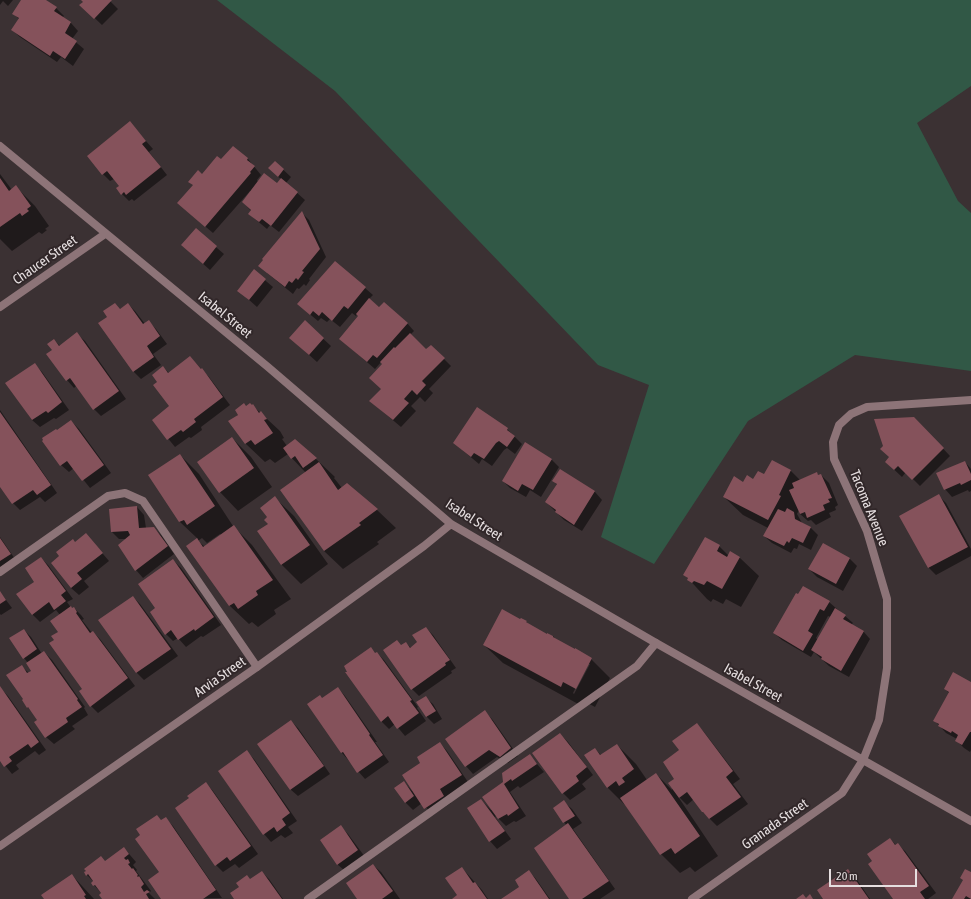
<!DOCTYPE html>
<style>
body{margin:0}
#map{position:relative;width:971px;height:899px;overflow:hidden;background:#3b3133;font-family:"Asap Condensed",sans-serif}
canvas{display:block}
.scale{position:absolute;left:829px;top:869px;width:88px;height:18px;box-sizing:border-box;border:2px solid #e6dfe0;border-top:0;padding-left:5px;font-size:12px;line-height:14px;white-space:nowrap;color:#e6dfe0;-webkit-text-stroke:3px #312729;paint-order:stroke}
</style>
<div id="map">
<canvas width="971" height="899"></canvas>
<div class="scale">20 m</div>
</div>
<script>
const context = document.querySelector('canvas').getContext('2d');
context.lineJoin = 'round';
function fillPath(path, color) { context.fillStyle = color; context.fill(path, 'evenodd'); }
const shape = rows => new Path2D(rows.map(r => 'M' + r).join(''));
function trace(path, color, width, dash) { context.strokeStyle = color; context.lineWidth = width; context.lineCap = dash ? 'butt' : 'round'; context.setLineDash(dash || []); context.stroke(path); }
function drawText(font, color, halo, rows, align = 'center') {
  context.font = font + ' "Asap Condensed",sans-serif'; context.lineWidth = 4; context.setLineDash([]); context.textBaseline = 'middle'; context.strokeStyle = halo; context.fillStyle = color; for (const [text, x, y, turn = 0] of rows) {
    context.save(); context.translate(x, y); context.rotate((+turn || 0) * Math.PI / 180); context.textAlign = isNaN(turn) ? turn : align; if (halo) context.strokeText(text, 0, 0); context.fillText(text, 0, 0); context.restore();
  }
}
fillPath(shape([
 [217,0,971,0,971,86,917,123,958,201,971,213,971,371,855,355,748,421,654,564,601,537,649,385,598,365,335,91]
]), '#315846');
fillPath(shape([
 [0,0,13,0,8,6,3,1,0,5],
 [22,0,44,0,56,8,64,16,62,18,71,23,78,31,72,39,84,49,73,66,61,57,57,62,20,37,12,30,19,19,14,14],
 [82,0,109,0,118,9,102,25,81,5,84,2],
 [130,123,153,149,149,152,167,175,134,201,132,199,129,201,122,194,120,186,114,179,110,181,103,174],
 [233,147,248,159,261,175,257,180,258,182,277,184,281,179,277,176,275,162,291,177,286,183,305,200,279,232,270,225,267,229,249,214,251,211,243,202,251,192,250,191,213,233,186,210,202,175,221,161],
 [0,174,12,190,16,187,35,206,49,226,45,229,47,230,42,234,39,232,12,251,0,239],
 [302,213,309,220,326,257,309,279,310,280,306,286,304,284,299,289,297,288,293,294,267,273],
 [196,230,224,254,210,270,182,245],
 [335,262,373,295,369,299,380,308,407,323,414,331,410,335,426,351,431,346,451,366,429,389,433,393,425,402,420,397,411,406,416,411,401,427,370,401,382,389,383,364,381,362,375,369,340,339,359,316,357,314,356,316,352,313,340,327,330,319,327,322,321,318,318,321,306,311],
 [254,271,273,287,257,307,238,290],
 [128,304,135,311,145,324,149,322,156,329,167,344,153,354,161,365,141,379,134,372,99,323],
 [305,322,331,346,317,362,298,345],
 [77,334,85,341,126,399,101,416,94,409,77,385,74,388,67,380,53,351,54,340,60,346],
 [190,357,209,377,230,405,201,427,202,430,191,438,189,437,175,447,153,420,170,407,159,382,163,367,169,373],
 [34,364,42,372,69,410,56,419,54,418,40,427,32,420,7,384],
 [253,406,280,431,284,438,282,439,287,446,295,441,316,459,335,477,334,478,342,488,347,484,377,510,396,528,377,542,379,544,343,569,324,551,306,473,288,454,275,463,270,459,265,462,246,444,230,422,247,407],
 [0,410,57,493,45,502,40,497,20,510,13,503,0,485],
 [71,421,79,429,111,473,90,488,74,468,69,472,61,465,57,431],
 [921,425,950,456,920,486,906,472,902,477,886,462],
 [507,429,522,444,515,454,507,448,504,450,492,466,482,459,479,464,454,443],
 [232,438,251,457,272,487,238,511,220,492],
 [525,444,552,460,559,467,541,497,530,490,526,497,510,488,503,481],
 [180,455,199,474,233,526,252,545,291,599,274,610,276,614,258,627,252,622,249,624,230,606,188,546,198,539,180,522,149,475],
 [220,534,221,535,205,547,198,541,202,538,207,543],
 [965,462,971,469,971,491,969,492,968,490,952,497,945,489],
 [560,470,595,492,602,500,582,531,564,520,546,502,557,485,554,481],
 [790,470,800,480,816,473,819,476,821,475,829,483,838,505,835,507,836,510,829,513,831,517,816,525,811,520,808,521,800,514,799,510,797,514,802,523,811,528,818,535,811,550,799,544,797,549,794,548,791,553,772,543,764,536,768,528,743,515,724,497,744,483,754,481,765,475],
 [939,496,946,503,971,549,971,556,936,575,929,568,901,516],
 [275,498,294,516,328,564,301,584,282,565,259,532,269,524],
 [137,507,144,515,146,528,153,528,161,535,174,554,143,578,136,570,127,539,119,539,112,532],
 [86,534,109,561,84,581,89,587,79,595,71,588,75,543],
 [0,537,17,562,0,573],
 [719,546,729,556,731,553,740,558,759,576,741,607,726,599,723,604,713,599,711,602,707,599,685,575],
 [41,558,48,565,73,599,67,602,72,609,74,608,81,615,84,619,82,620,92,633,93,632,100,639,135,686,98,713,91,706,83,689,55,640,59,632,60,615,56,610,40,622,32,614,35,582],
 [849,558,857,566,843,591,817,577,809,569],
 [173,560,181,568,221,625,203,637,201,636,186,647,178,638,173,641,166,634,157,609],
 [0,592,12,608,1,615,0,614],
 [133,597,140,604,178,656,144,680,137,673,100,621],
 [829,602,853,623,851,625,863,631,870,639,849,677,829,666,814,652,811,657,782,640,774,633],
 [828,616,831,617,818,640,816,638],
 [520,620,526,622,530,626,547,635,553,636,557,641,591,659,610,678,595,707,582,700,580,705,503,663,484,645],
 [588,664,590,664,574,694,573,693],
 [426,628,433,635,456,668,451,671,452,673,419,696,412,689,401,646,406,643,411,648,419,642,414,635],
 [24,630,31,637,42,654,44,652,52,660,85,707,84,708,88,715,72,726,75,729,54,744,46,737,39,720,28,707,25,699,21,666,29,673,32,671,28,663,24,658],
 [377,653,384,660,418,707,417,708,426,721,405,736,395,724,389,729,381,721,376,654],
 [971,683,971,750,970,752,964,748,956,740,957,739,946,733,934,720,950,694,945,689],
 [0,688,8,696,46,750,39,755,35,751,16,765,19,769,12,774,0,759],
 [338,688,345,696,377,742,375,742,389,762,365,779,342,753,323,699],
 [425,697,433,704,442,719,434,724,427,717,417,702],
 [485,712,492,719,518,756,508,763,497,757,473,774,466,766],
 [291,721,298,728,330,774,298,796,290,789],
 [697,724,704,732,740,779,733,784,748,804,717,826,703,812,694,799,687,805,680,798,679,798,718,856,695,872,690,867,680,873,661,854,626,806,607,787,595,749,602,756,617,745,636,764,647,780,656,774,672,790,676,779,680,751],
 [560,734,568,742,593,775,582,784,586,789,570,800,563,793],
 [440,743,447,751,468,782,447,797,451,803,433,815,422,803,413,810,405,802,404,782,412,791,413,790,422,763],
 [247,752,254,759,297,821,288,827,293,833,285,838,281,835,271,842,264,834,219,772],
 [530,756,544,772,520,788,518,786,510,792,526,816,516,822,514,821,506,826,496,816,495,817,511,839,497,849,490,841,481,800,491,810,492,810,504,783],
 [206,783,213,791,258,854,239,868,235,864,223,872,216,865,190,798],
 [564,802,572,809,582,823,573,829,615,889,600,899,571,899,567,826,554,808],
 [157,816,162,821,166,819,173,826,222,898,162,899],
 [341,827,348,834,365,857,345,871,337,864],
 [890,839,896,845,897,844,905,851,936,893,928,899,895,899,873,861],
 [124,848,136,862,133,865,137,870,136,871,151,891,149,893,155,899,103,899,102,894,94,885,94,882,85,873,105,862],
 [373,865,381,872,400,899,358,899],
 [462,868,482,890,488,899,454,899,459,896],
 [848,870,855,877,870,899,824,899],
 [529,871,536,879,550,899,503,899,520,887],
 [262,872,269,879,283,899,235,899,250,880],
 [971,874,971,899,953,899],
 [72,875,94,899,45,899]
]), '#0007');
fillPath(shape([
 [21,0,46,0,57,7,54,11,71,22,65,33,77,41,65,59,53,51,50,56,11,30,19,18,12,14],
 [81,0,112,0,94,19,79,5,83,2],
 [130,121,146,141,142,144,161,167,126,195,124,192,121,195,116,188,119,186,107,171,102,175,87,156],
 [233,146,248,158,247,160,255,166,250,172,251,173,205,227,177,203,193,185,188,182,198,170,202,174,217,156,221,159],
 [275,161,284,169,278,177,268,168],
 [264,173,277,183,281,178,298,192,271,226,262,219,259,222,248,214,251,210,242,202],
 [0,178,9,191,16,185,31,206,27,209,29,211,22,216,20,213,0,227],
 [302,211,320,249,302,271,304,272,298,280,296,278,292,283,289,281,285,287,258,266,263,260,262,259],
 [196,228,217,246,203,264,181,245],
 [335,261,366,287,348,309,344,306,332,321,322,312,319,316,313,311,310,315,297,304],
 [254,269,266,279,249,300,237,291],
 [369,298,379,307,384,302,408,323,377,358,373,355,367,362,339,339,358,316,356,314],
 [115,303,120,309,128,303,143,324,149,320,160,336,147,346,154,357,133,372,98,323,107,317,103,311],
 [305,320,324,338,309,355,289,338],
 [77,332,119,391,93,410,70,378,66,381,46,354,52,350,47,344,54,339,59,346],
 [410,333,426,349,431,345,445,358,422,381,426,385,417,395,412,390,404,399,409,403,393,420,369,401,381,389,369,378,382,364,380,362,394,347,395,348],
 [190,356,201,369,202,368,223,397,194,419,196,422,183,432,181,430,167,440,152,420,169,406,153,385,157,382,152,375,163,366,168,373],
 [35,363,62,402,48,413,46,411,32,420,5,383],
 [244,403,246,406,250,403,252,405,253,404,259,413,261,411,267,419,264,420,273,433,255,445,251,440,245,444,228,421,238,415,235,410],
 [477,407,508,428,507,430,515,436,507,447,499,441,496,443,484,459,474,453,471,457,453,443],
 [0,412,51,485,37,495,33,490,12,504,0,487],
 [914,417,944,448,912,480,898,466,894,470,885,462,889,457,880,449,883,446,874,419],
 [71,420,104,465,82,481,67,461,60,466,42,441,43,440,42,438,56,429,57,430],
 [232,437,254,468,219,493,197,462],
 [295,439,317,458,303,468,295,456,291,459,283,448],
 [525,442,552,459,533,490,522,484,518,491,502,481],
 [180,454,215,506,187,525,184,520,179,522,148,475],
 [772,460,791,470,779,495,781,496,768,520,723,497,734,476,743,482,747,475,753,479,758,471,764,474],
 [965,461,971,474,971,480,961,485,960,483,944,490,936,473],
 [319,462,338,490,347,483,378,509,359,523,361,525,324,551,280,490],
 [560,469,595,491,574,525,555,512,556,510,545,502,557,484,552,481],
 [817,472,818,475,821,474,832,498,828,499,830,502,823,505,825,510,807,518,805,512,800,514,789,490,794,488,792,483],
 [939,494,968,547,928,568,899,516],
 [275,496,310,545,281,565,257,531,268,524,264,520,267,517,260,508],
 [137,506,139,528,154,527,168,546,135,571,118,545,130,535,128,531,111,532,109,509],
 [787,508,794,512,795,519,811,527,803,543,792,538,789,543,787,541,784,546,763,536,778,509,785,512],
 [234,525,273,580,256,591,258,595,238,609,234,603,229,606,186,546,197,538,203,547],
 [86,533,103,553,77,573,82,579,71,588,51,563,59,556,56,552,73,539,75,542],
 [705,537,720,545,717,551,727,557,730,551,740,557,722,589,707,581,704,585,694,581,692,583,687,580,688,578,683,575],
 [0,538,11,554,0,561],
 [823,543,850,558,836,584,808,569],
 [41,557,66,591,61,595,66,601,54,610,49,602,32,615,16,594,34,582,25,568],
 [173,559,214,617,195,631,194,629,178,640,171,630,165,635,150,612,155,608,138,584],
 [803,586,830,601,824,611,820,609,808,631,813,634,803,651,773,633,796,593,798,594],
 [0,591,6,600,0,604],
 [133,596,171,649,136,673,98,620],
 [71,606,72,608,74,607,77,612,76,613,90,633,93,631,128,678,90,707,79,691,82,689,49,643,54,640,51,636,58,632,50,621],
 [835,608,846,615,843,619,864,631,841,671,821,659,822,657,811,650],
 [502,609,520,619,521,618,527,621,526,622,547,634,547,633,553,636,553,637,575,649,575,648,592,658,576,689,563,682,561,687,483,645],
 [426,627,450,660,445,663,446,665,411,690,383,650,397,640,401,645,406,642,410,648,417,642,412,635],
 [24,629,37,649,23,659,9,638],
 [371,647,375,653,377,652,412,700,410,701,419,713,397,729,388,716,381,722,345,672,347,672,344,666],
 [44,651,78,699,77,700,82,707,66,718,68,722,45,738,34,722,37,720,28,707,27,708,22,700,23,699,6,675,22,665,27,673,31,671,26,663],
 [953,672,971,682,971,732,970,732,962,745,955,741,958,735,952,731,951,733,938,726,939,724,933,721,949,692,944,689],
 [0,686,39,742,31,748,28,744,9,757,12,761,4,767,0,761],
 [338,687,370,734,369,735,383,755,357,773,343,752,341,753,307,704,320,695,322,698],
 [426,696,436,711,426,717,416,702],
 [485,710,511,748,500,757,489,750,465,767,445,739],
 [291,720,324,766,290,790,257,744],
 [697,723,733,771,726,777,741,797,709,819,703,812,702,812,687,792,679,798,668,783,674,779,663,762,679,750,672,741],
 [560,733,587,767,576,776,579,781,562,794,532,753],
 [440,742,462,775,440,789,444,796,424,809,402,775,420,763,417,757],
 [617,744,634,769,622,778,625,782,619,786,616,781,607,788,584,755,595,748,600,755],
 [247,750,290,813,282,819,286,825,277,832,274,827,263,835,218,771],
 [530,754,537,764,512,781,511,779,504,784,519,808,508,816,507,814,498,819,482,797,503,782,502,773],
 [656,773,700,836,675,854,671,848,660,855,620,798],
 [404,781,414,796,405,803,394,788],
 [206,782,251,846,230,861,227,857,215,866,175,808,189,798,187,796],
 [481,799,505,831,489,842,467,808],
 [564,800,575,816,563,823,553,808],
 [157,815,161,820,166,817,216,890,203,899,161,899,148,880,159,872,135,839,140,835,136,829],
 [568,823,609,881,582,899,569,899,534,848],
 [341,825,358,850,337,865,320,840],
 [890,838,895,845,898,843,929,886,920,892,925,899,893,899,868,864,872,861,867,854],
 [124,847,129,854,124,858,126,860,128,859,130,863,128,864,132,869,133,868,138,875,137,876,138,877,139,876,144,884,141,887,144,892,147,890,150,892,146,894,149,899,102,899,99,895,101,893,95,885,93,886,91,883,93,881,88,874,86,876,84,872,86,871,84,869,101,856,105,861],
 [373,864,393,891,382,899,357,899,346,883],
 [462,867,473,883,475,882,487,899,452,899,457,895,445,878],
 [848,869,869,899,823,899,817,890],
 [965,869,971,872,971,899,966,896,964,899,952,899,963,880,960,878],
 [529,870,549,899,501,899,519,887,515,880],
 [262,871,282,899,234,899,230,893,239,887,236,883,247,875,250,879],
 [72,874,86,895,84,896,86,899,44,899,41,895],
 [803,894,806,898,810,894,813,899,796,899]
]), '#85525b');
trace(shape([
 [0,572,108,496,125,493,143,501,257,667],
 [308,899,637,666,656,643]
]), '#8d7478', 8);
trace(shape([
 [0,146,268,367,451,524,656,643,971,821],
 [0,307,105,234],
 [0,846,257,667,424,546,451,524],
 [692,899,842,793,863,760,879,720,887,668,887,599,867,531,834,459,833,442,839,425,851,414,867,407,971,400]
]), '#8d7478', 8);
drawText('14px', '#e6dfe0', '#312729', [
 ["Chaucer Street",45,260,-35],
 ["Isabel Street",225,315,39],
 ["Tacoma Avenue",869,508,68],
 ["Isabel Street",474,520,33],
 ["Arvia Street",220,677,-35],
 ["Isabel Street",753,683,29],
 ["Granada Street",775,824,-35]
]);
</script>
